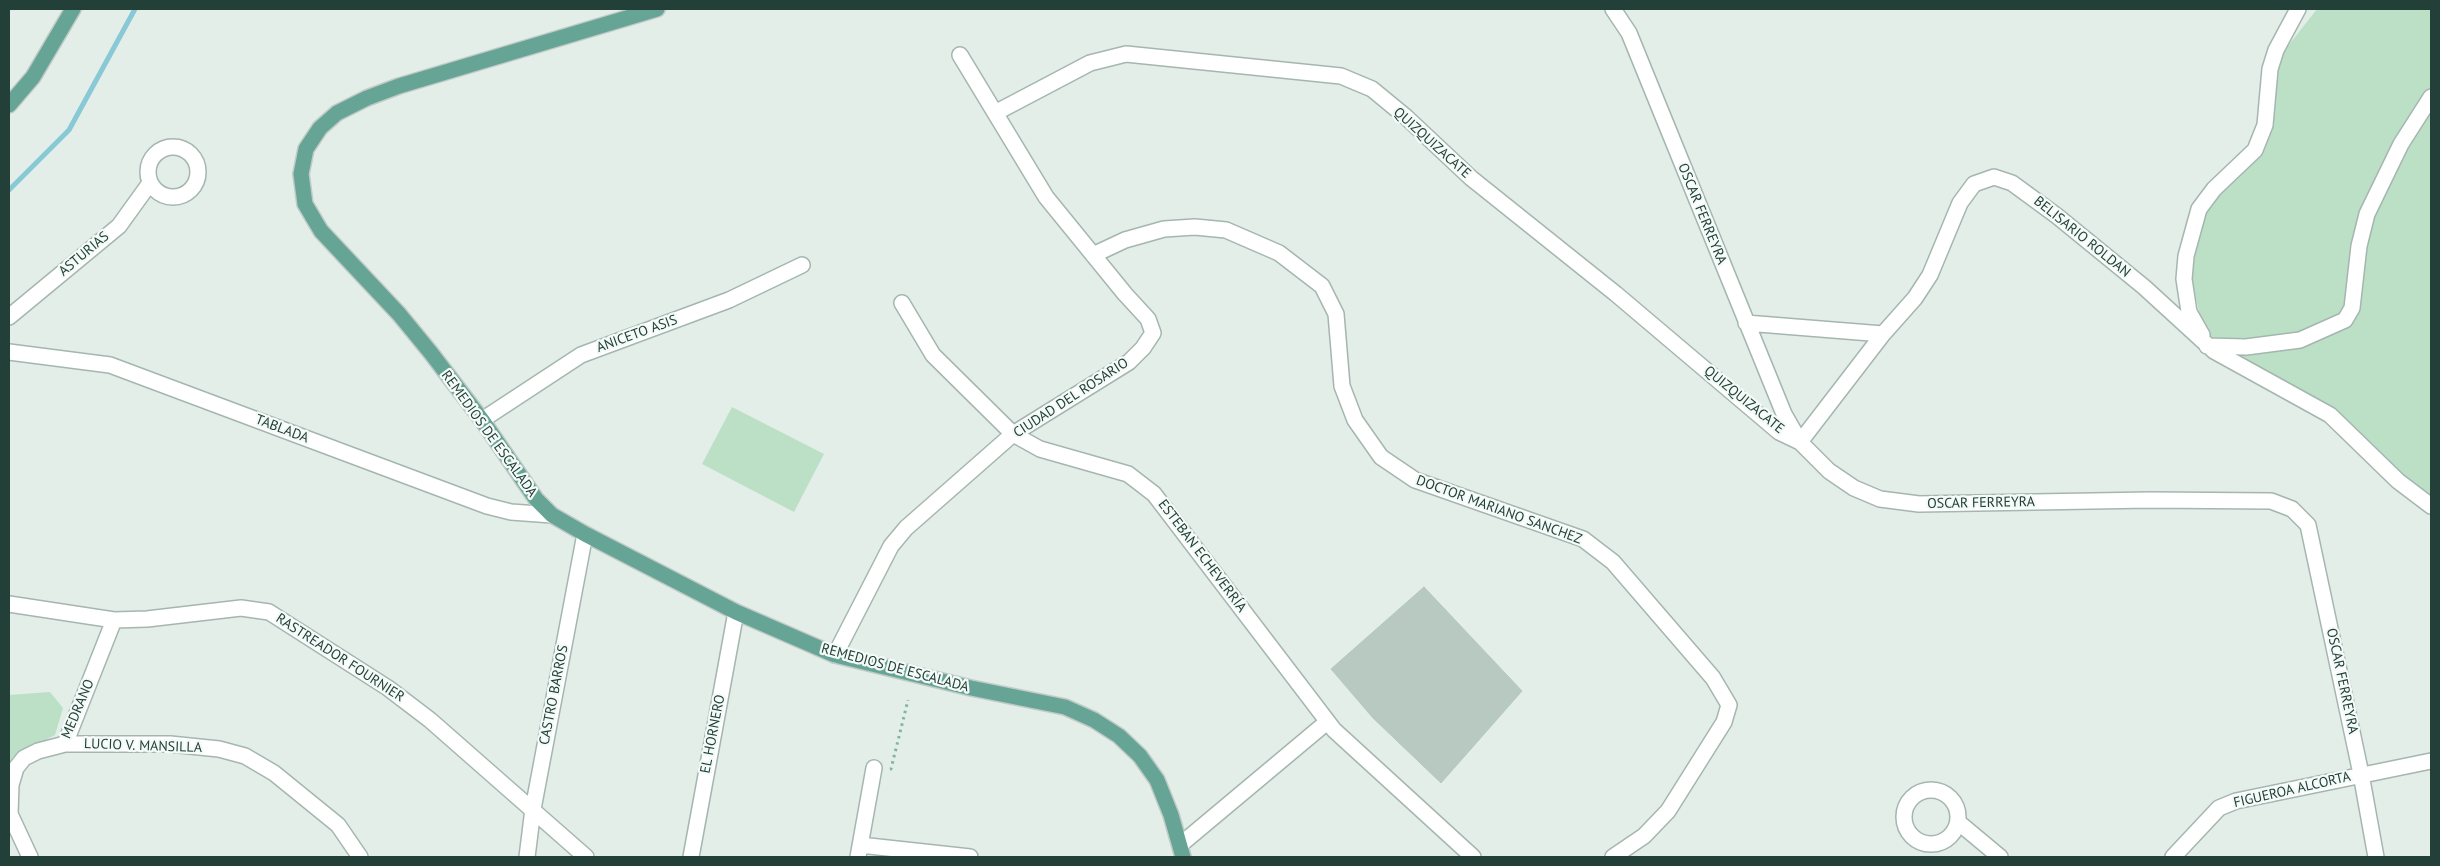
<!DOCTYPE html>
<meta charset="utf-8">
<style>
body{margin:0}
#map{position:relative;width:2440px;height:866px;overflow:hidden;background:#e3eee9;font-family:"PT Sans",sans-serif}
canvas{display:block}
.frame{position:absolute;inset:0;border:10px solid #224038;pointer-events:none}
</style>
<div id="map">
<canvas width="2440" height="866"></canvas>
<div class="frame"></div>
</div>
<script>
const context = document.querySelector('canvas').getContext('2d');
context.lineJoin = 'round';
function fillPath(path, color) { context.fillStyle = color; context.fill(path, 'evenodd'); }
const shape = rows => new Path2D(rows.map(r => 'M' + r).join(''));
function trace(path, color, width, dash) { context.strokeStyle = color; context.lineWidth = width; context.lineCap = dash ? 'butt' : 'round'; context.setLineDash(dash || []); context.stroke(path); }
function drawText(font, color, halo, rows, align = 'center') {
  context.font = font + ' "PT Sans",sans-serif'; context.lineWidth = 4.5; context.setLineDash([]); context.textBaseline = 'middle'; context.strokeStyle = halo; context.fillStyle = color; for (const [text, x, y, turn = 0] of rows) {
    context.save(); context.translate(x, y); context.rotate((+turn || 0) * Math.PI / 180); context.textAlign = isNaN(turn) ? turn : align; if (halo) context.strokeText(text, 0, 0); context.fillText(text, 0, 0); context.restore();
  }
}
fillPath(shape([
 [2317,9,2431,9,2431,506,2330,415,2207,346,2186,256,2214,189,2255,150,2270,69],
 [732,407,824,454,794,512,702,464],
 [50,692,63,708,55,735,13,757,9,765,9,695]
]), '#bbe0c6');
trace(shape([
 [9,190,69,130,135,9]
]), '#89c9d5', 5);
const building = shape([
 [1424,587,1522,691,1441,783,1373,718,1331,669,1424,587]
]);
fillPath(building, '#b8c9c2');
trace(building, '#b5c8c0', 1);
const minor = shape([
 [1613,9,1629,33,1784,414,1800,442,1829,471,1854,488,1880,499,1919,504,2150,500,2271,501,2292,509,2308,525,2361,774,2376,857],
 [995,113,1090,63,1126,54,1341,76,1372,89,1406,117,1471,178,1616,294,1779,432,1800,442,1883,334],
 '148 172a25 25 0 1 1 50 0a25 25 0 1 1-50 0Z',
 [1093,255,1125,240,1164,229,1195,227,1226,230,1279,253,1322,286,1336,314,1342,386,1355,420,1381,457,1415,480,1583,539,1613,562,1713,678,1729,705,1724,722,1668,811,1644,836,1613,857],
 [902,303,933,355,1013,434,1040,449,1128,474,1154,494,1334,730,1473,857],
 [9,317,119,226,150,183],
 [1746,323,1883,334,1915,298,1930,275,1960,203,1974,184,1994,177,2012,183,2057,216,2144,287,2214,351,2330,415,2398,481,2431,506],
 [2202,335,2189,312,2184,279,2186,256,2199,209,2214,189,2255,150,2265,125,2270,69,2276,50,2298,9],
 [2207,346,2246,347,2300,340,2345,320,2352,308,2359,246,2367,214,2401,144,2431,97],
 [9,352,110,365,487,506,511,512,552,515],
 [482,420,581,355,729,300,802,265],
 [9,604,114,620,147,619,241,608,269,612,388,688,430,720,586,857],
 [835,655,891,546,906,528,1013,434,1129,362,1143,348,1153,333,1148,319,1125,294,1046,197,960,55],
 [65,744,170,744,219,749,245,756,274,773,338,825,360,857],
 '1904 817a27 27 0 1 1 54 0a27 27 0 1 1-54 0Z',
 [1958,822,2000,857],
 [860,845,970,857],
 [1180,845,1327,722],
 [30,857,10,814,11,785,16,768,24,758,38,751,65,744,114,620],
 [527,857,533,809,585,534],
 [691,857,736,612],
 [858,857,874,768],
 [2173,857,2219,808,2236,801,2431,761]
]);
const major = shape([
 [657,9,399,86,367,98,337,113,320,128,306,149,301,174,305,204,321,231,399,314,431,353,482,420,536,499,552,515,585,534,736,612,835,655,971,688,1065,707,1094,720,1119,736,1140,756,1157,780,1171,815,1183,857],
 [9,105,33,77,73,9]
]);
trace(minor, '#a5b6b0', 18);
trace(major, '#c1cac7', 18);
trace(shape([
 [890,769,891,769,908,700]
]), '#82b3a4', 3, [2.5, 4]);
trace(minor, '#fff', 15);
trace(major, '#66a596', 15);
drawText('14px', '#224038', '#f4faf7', [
 ["QUIZQUIZACATE",1432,143,42],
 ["OSCAR FERREYRA",1702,214,68],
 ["BELISARIO ROLDAN",2082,237,39],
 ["ASTURIAS",84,254,-40],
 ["ANICETO ASIS",637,334,-20],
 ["CIUDAD DEL ROSARIO",1071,398,-33],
 ["QUIZQUIZACATE",1744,400,39],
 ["TABLADA",282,429,21],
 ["REMEDIOS DE ESCALADA",489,434,54],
 ["OSCAR FERREYRA",1981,503,-1],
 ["DOCTOR MARIANO SANCHEZ",1499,510,20],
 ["ESTEBAN ECHEVERRÍA",1202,556,53],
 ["RASTREADOR FOURNIER",340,658,33],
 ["REMEDIOS DE ESCALADA",895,668,15],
 ["OSCAR FERREYRA",2342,681,78],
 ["CASTRO BARROS",554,695,-79],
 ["MEDRANO",78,709,-67],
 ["EL HORNERO",713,734,-79],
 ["LUCIO V. MANSILLA",143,746,2],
 ["FIGUEROA ALCORTA",2292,790,-13]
]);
</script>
